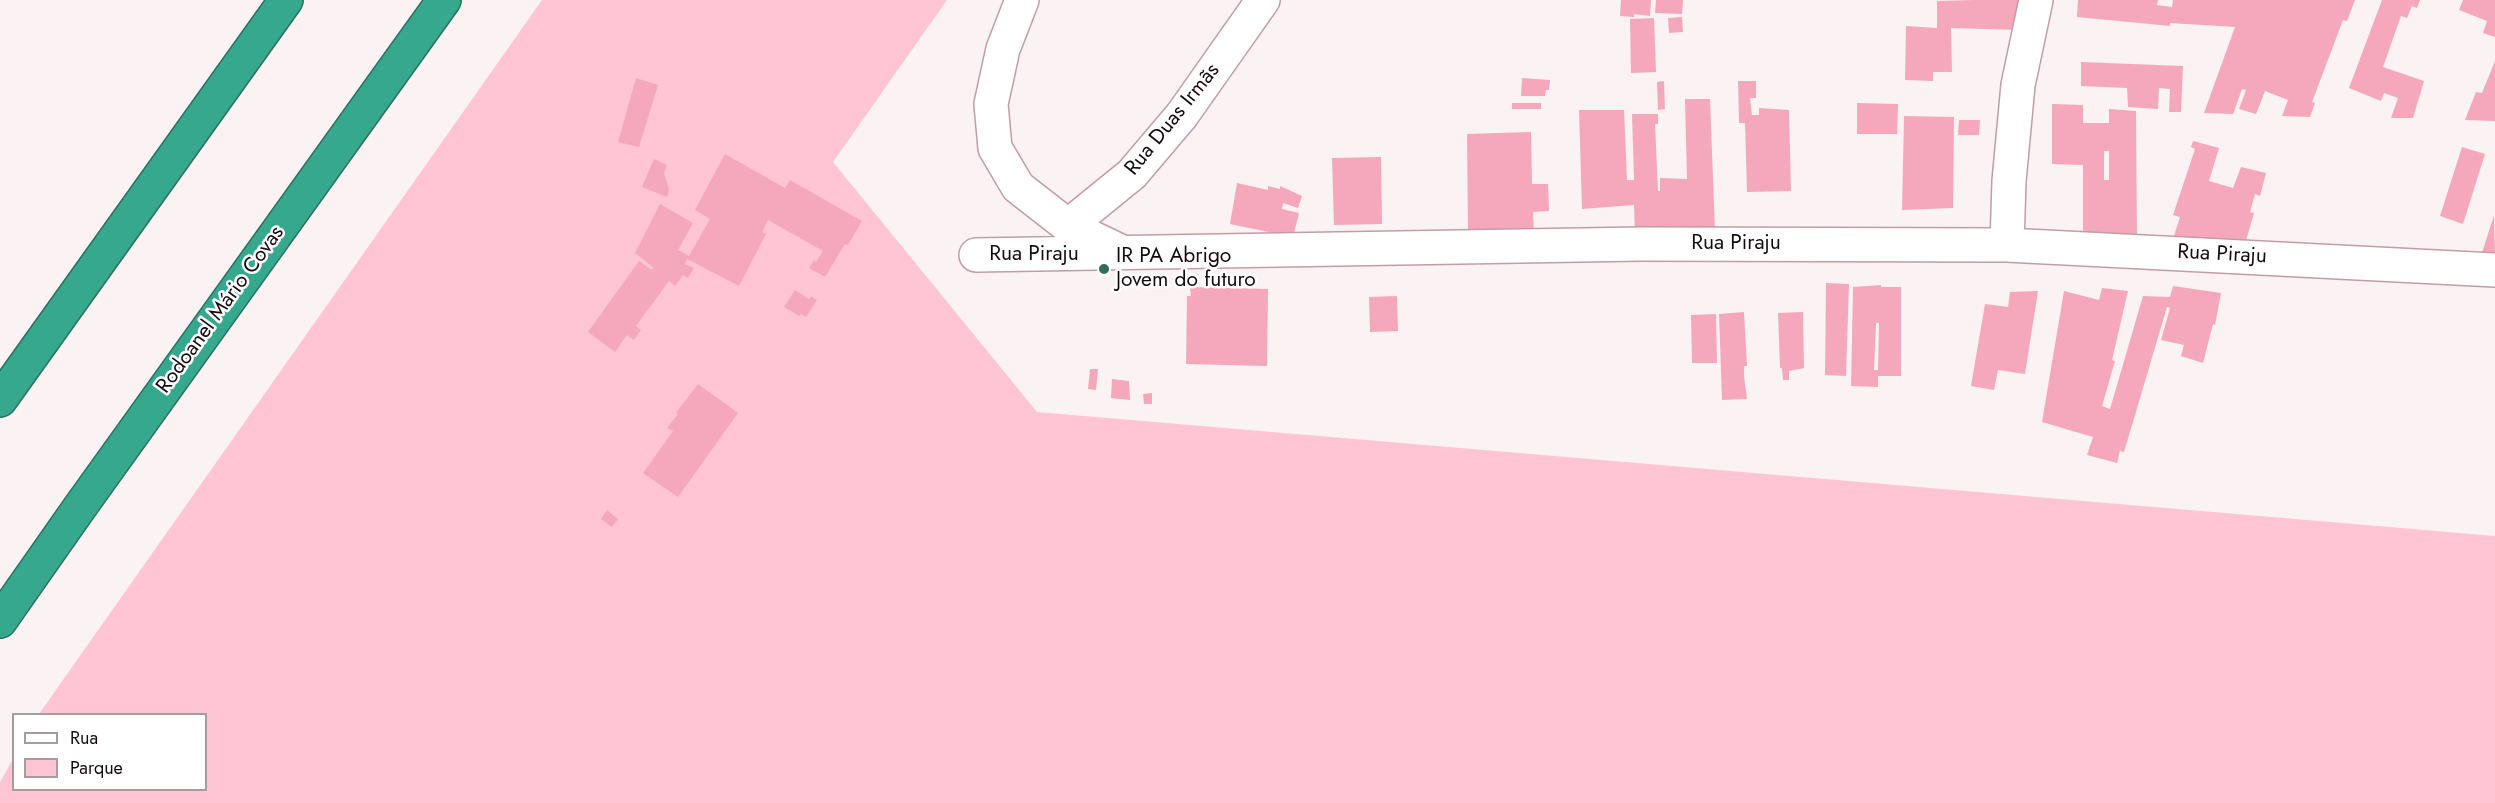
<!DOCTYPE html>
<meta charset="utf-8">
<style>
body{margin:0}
#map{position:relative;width:2495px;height:803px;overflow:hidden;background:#faf2f3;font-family:Jost,sans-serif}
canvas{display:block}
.legend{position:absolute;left:12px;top:713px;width:195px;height:78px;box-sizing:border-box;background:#fff;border:2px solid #a29d9e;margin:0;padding:8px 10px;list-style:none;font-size:18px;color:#160a0d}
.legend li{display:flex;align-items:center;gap:12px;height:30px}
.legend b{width:30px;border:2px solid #a29d9e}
</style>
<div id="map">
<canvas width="2495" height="803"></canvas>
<ul class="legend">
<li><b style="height:8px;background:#fff"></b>Rua</li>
<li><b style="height:16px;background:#ffc5d4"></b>Parque</li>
</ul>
</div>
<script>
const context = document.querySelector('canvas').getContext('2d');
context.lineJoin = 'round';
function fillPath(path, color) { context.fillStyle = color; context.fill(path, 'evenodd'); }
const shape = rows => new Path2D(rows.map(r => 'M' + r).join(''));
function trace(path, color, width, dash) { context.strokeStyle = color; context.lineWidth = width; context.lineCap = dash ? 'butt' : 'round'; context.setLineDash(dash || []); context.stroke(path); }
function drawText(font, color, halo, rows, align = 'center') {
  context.font = font + ' Jost,sans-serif'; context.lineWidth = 5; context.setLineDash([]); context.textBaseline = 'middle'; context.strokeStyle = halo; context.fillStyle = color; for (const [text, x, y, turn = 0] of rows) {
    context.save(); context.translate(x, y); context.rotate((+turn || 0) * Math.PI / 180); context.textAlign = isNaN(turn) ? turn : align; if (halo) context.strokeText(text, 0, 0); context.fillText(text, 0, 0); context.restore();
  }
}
fillPath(shape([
 [542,0,947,0,833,162,1037,412,2495,536,2495,803,0,803,0,782,13,759,14,790,206,790,206,714,39,714]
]), '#ffc5d4');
fillPath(shape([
 [1621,0,1651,0,1650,16,1634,14,1634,17,1620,16],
 [1656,0,1683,0,1682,14,1655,13],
 [1974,0,2025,0,2020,30,1951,28,1952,72,1933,72,1933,81,1905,80,1906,26,1937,28,1937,1],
 [2078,0,2158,0,2157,5,2172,7,2173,0,2355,0,2347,21,2343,20,2312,102,2315,103,2310,117,2282,116,2288,100,2265,91,2256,114,2239,109,2246,90,2242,89,2233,114,2204,113,2235,27,2170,23,2170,26,2077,17],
 [2382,0,2420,0,2417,8,2412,6,2407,18,2401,16,2383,67,2424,81,2413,118,2391,118,2398,98,2384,93,2381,101,2349,88],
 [2463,0,2495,0,2495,37,2483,33,2487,21,2459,10],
 [1682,17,1683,32,1669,33,1668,18],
 [1654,18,1656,72,1631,73,1630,19],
 [2495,61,2495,121,2465,120,2476,92,2482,93],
 [2081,62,2183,66,2181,112,2169,112,2170,89,2159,88,2158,109,2128,107,2127,88,2081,86],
 [636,78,658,85,639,147,618,142],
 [1522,78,1550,80,1549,90,1546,90,1545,96,1521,96],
 [1664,81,1665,109,1658,110,1657,82],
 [1738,81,1756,81,1756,98,1750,98,1752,115,1759,115,1759,108,1789,110,1791,191,1747,192,1745,123,1739,123],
 [1685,99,1710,99,1715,232,1635,236,1634,205,1582,209,1579,110,1624,110,1627,180,1634,180,1632,114,1658,114,1658,124,1655,124,1658,191,1660,191,1660,178,1687,179],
 [1512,103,1541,103,1541,109,1512,109],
 [1857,103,1898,104,1897,134,1857,134],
 [2052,104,2083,105,2083,123,2109,123,2109,109,2136,111,2137,242,2083,237,2083,165,2052,164],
 [2104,151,2109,151,2109,180,2104,180],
 [1904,116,1954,117,1953,208,1902,210],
 [1959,120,1980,120,1979,135,1958,135],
 [1531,132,1532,184,1548,184,1549,211,1533,212,1534,234,1468,235,1467,134],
 [2193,141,2219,148,2209,181,2233,188,2241,167,2266,173,2260,196,2255,194,2250,212,2254,213,2243,251,2173,239,2180,217,2173,215,2195,149,2191,147],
 [2462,147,2485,154,2463,224,2440,216],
 [725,154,785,188,790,180,862,221,848,245,845,244,825,277,809,268,814,260,816,262,823,251,768,220,762,232,766,234,739,286,687,259,685,264,694,268,688,278,683,275,675,286,669,281,636,326,641,330,634,340,627,335,615,352,588,332,639,261,652,270,654,268,635,253,660,204,693,223,678,250,689,256,710,219,695,210],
 [1381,157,1382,224,1334,225,1332,158],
 [654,159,667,165,664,173,669,189,667,197,642,187],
 [1237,183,1268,190,1268,186,1280,189,1280,186,1302,196,1298,208,1283,203,1282,209,1299,213,1293,237,1230,224],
 [2494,215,2495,255,2482,253],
 [1826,283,1849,284,1846,376,1825,375],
 [1881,285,1881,287,1901,287,1901,376,1878,376,1878,387,1851,386,1853,287],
 [1876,323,1879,323,1878,370,1874,370],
 [2173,286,2221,293,2215,325,2213,324,2203,363,2181,356,2184,345,2161,340,2170,308,2167,307,2124,452,2120,451,2117,463,2087,455,2093,437,2042,422,2064,291,2099,300,2102,288,2128,291,2112,360,2115,361,2102,406,2110,409,2143,296,2170,297],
 [1190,287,1268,289,1267,366,1186,364,1187,296,1191,296],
 [795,290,809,299,811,296,817,300,806,317,801,314,799,316,784,307],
 [2038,291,2025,374,1998,370,1994,390,1971,386,1985,304,2008,307,2010,292],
 [1397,296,1398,331,1370,332,1369,297],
 [1744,312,1747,366,1744,366,1744,376,1747,399,1722,400,1719,314],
 [1803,312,1804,368,1789,371,1789,380,1783,380,1782,368,1780,368,1778,313],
 [1716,314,1717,363,1692,363,1691,315],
 [1090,369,1098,369,1096,390,1088,389],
 [1112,379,1129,381,1130,400,1111,398],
 [698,384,738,413,678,497,643,473,673,431,667,428,678,414,676,413],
 [1152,393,1152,404,1144,404,1143,394],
 [607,510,618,519,612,527,601,519]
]), '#f5a8bc');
const minor = shape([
 [1022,0,1003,49,991,104,995,148,1018,187,1068,226,1120,251],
 [1068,226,1132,174,1182,115,1263,0],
 [2007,245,2009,181,2018,85,2036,0],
 [976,255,1641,244,2007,245,2495,270]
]);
const motorway = shape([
 [0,400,286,0],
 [0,621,80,507,444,0]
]);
trace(minor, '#c29da6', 36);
trace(motorway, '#2b7160', 36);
trace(minor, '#fff', 33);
trace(motorway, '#36a88d', 33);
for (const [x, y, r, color] of [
 [1104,269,6,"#2d6e5d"]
]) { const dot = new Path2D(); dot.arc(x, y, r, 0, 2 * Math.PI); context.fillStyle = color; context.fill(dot); trace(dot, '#fff', 2); }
drawText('21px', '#160a0d', '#fff', [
 ["Rua Duas Irmãs",1173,120,-51],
 ["Rua Piraju",1736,244],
 ["Rua Piraju",1034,255],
 ["Rua Piraju",2222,255,3],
 ["Rodoanel Mário Covas",221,310,-54]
]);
drawText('21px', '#160a0d', '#fff', [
 ["IR PA Abrigo",1116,257],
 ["Jovem do futuro",1116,281]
], 'left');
</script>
